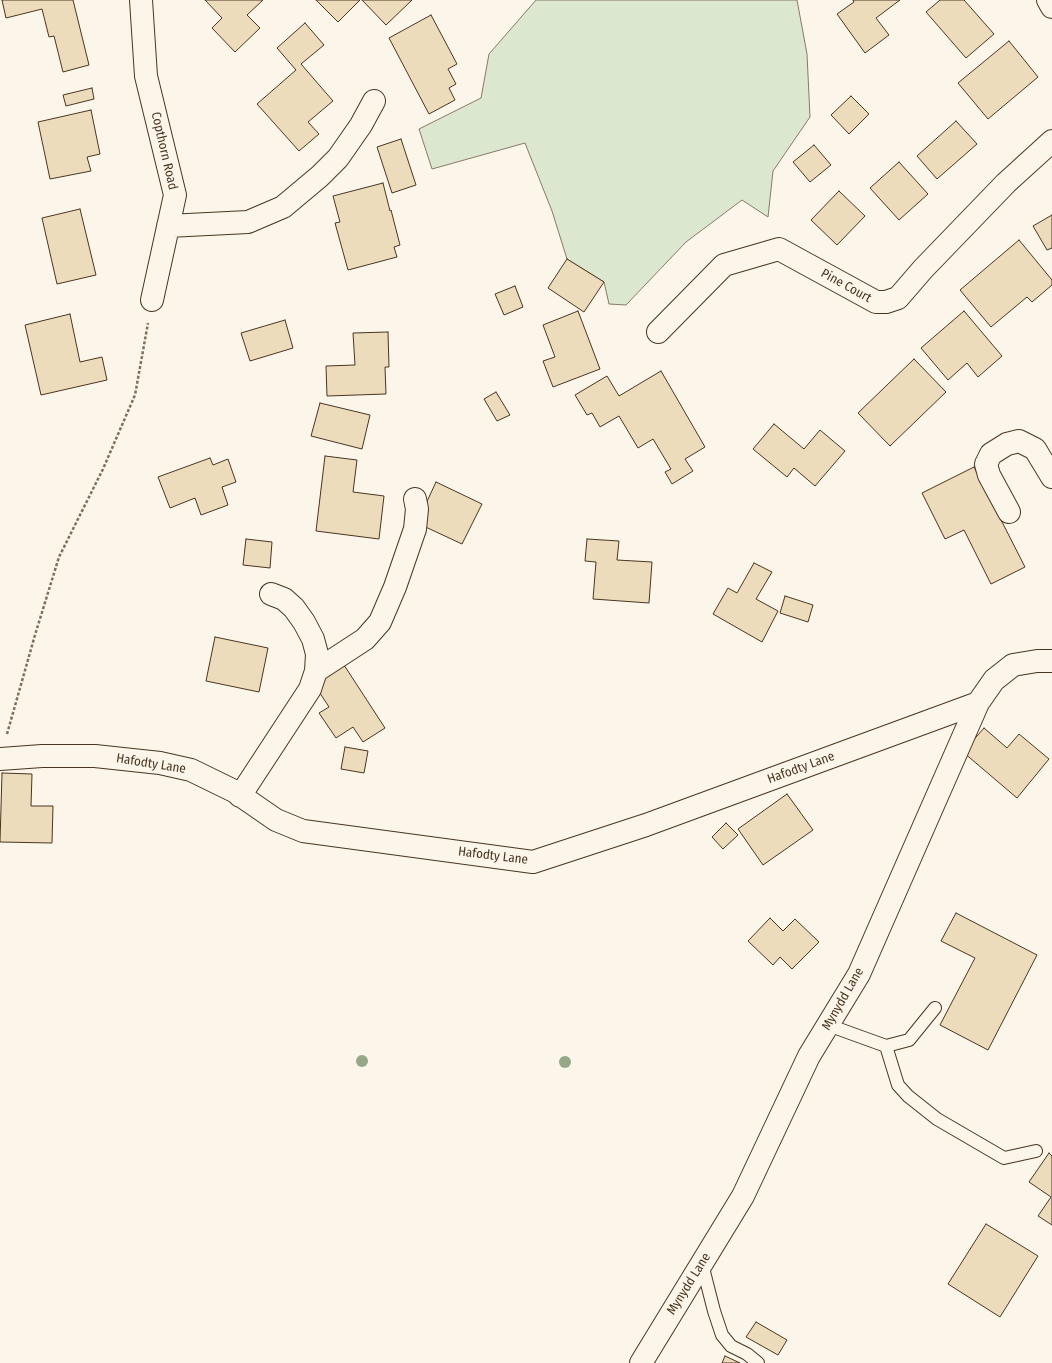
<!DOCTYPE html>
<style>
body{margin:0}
canvas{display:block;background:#fbf6e9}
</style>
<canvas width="1052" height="1363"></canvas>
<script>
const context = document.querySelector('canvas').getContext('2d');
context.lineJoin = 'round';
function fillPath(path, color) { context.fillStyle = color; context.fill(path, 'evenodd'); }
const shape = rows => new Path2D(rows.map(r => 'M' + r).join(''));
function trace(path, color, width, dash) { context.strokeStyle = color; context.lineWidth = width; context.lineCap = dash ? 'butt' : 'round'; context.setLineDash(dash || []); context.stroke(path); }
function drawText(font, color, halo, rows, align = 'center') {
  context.font = font + ' "Fira Sans Condensed",sans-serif'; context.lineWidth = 3; context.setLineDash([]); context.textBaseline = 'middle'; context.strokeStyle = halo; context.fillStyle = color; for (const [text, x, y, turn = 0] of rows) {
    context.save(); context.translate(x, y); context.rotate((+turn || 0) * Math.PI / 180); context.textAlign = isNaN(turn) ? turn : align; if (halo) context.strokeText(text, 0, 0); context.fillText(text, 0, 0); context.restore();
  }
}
const green = shape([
 [536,0,797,0,807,54,810,117,773,171,768,217,742,200,686,242,626,305,609,304,604,282,567,259,552,211,525,143,432,169,419,129,481,98,489,54,536,0]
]);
fillPath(green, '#dce7d0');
trace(green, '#887966', 1);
const building = shape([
 [2,0,73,0,89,65,63,72,54,36,49,37,42,9,6,18,2,0],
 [205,0,263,0,247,15,260,28,235,52,212,28,222,18,205,0],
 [316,0,360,0,338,22,316,0],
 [362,0,412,0,386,25,362,0],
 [853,0,900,0,876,18,889,35,865,53,837,14,854,2,853,0],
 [940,0,964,0,994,34,966,58,926,12,940,0],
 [431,15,457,64,448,69,456,84,449,88,455,100,429,114,389,38,431,15],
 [305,23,324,45,301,64,333,101,308,122,319,134,299,151,257,104,296,70,277,48,305,23],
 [1009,41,1038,77,988,119,958,83,1009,41],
 [92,88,94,99,66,106,63,95,92,88],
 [851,96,869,114,849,134,831,115,851,96],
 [91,110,100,154,87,157,91,171,50,179,38,122,91,110],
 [956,121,977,144,937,179,917,156,956,121],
 [401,139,416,185,392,193,377,147,401,139],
 [814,145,831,165,810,182,793,162,814,145],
 [899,162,928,194,899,220,870,188,899,162],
 [383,183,390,211,391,210,400,245,394,247,397,257,348,270,335,223,340,222,333,196,383,183],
 [839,191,865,216,837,245,811,220,839,191],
 [80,209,96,275,57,284,42,218,80,209],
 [1052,215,1052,248,1047,250,1033,226,1052,215],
 [1019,240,1052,280,1052,285,1032,302,1027,297,991,327,960,290,1019,240],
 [567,259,604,282,584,312,548,288,567,259],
 [515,286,523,307,504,315,495,294,515,286],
 [578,311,600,369,553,387,543,361,555,357,543,325,578,311],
 [964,311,1002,356,978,377,967,363,948,380,921,348,964,311],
 [70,314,80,362,102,357,107,380,41,395,25,325,70,314],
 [285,320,293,348,250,361,241,333,285,320],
 [388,332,389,367,385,367,386,394,327,396,326,366,355,365,353,333,388,332],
 [914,359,946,392,890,446,858,413,914,359],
 [661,371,705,447,685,459,693,471,672,484,665,472,671,469,653,439,638,448,619,416,600,427,592,413,587,415,575,395,607,376,619,396,661,371],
 [496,392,510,415,497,421,484,399,496,392],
 [320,403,370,415,362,449,311,436,320,403],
 [774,424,804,449,820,430,845,451,815,486,794,468,787,477,753,449,774,424],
 [325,456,357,460,353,492,384,496,379,539,316,531,325,456],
 [210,458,213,465,228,459,236,482,222,487,228,505,201,515,195,498,170,508,158,477,210,458],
 [974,467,1025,567,991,584,964,530,945,539,922,493,974,467],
 [436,482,482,504,462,544,417,523,436,482],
 [246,539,272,542,270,568,243,565,246,539],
 [587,539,619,541,617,560,652,562,649,603,593,599,596,562,585,561,587,539],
 [754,563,772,572,756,599,778,611,762,642,713,614,728,588,737,593,754,563],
 [785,596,813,605,808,622,780,613,785,596],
 [215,637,268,648,259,692,206,681,215,637],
 [344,665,385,728,363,742,353,727,336,738,319,713,329,707,314,684,344,665],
 [984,728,1007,748,1019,734,1049,759,1017,798,963,752,984,728],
 [345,747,368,751,364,773,341,769,345,747],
 [2,773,32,774,31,806,53,806,52,843,0,842,2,773],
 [787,794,813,830,763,865,738,829,787,794],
 [726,823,738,835,723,849,712,837,726,823],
 [956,913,1037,955,988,1050,940,1025,975,958,941,941,956,913],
 [770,918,783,931,795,919,819,942,792,969,780,957,773,965,748,941,770,918],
 [1049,1153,1052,1156,1052,1225,1038,1216,1051,1197,1029,1182,1049,1153],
 [986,1224,1038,1256,1000,1317,948,1284,986,1224],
 [756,1322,787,1340,778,1355,746,1337,756,1322],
 [725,1356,740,1363,722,1363,725,1356]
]);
fillPath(building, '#ecdcbc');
trace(building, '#4a3520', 1);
const lane = shape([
 [828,1025,886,1046,909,1040,935,1008],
 [886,1046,898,1085,908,1096,937,1119,1004,1158,1036,1151],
 [702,1264,714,1311,722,1335,731,1346,747,1354,758,1363]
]);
const street = shape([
 [141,0,146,76,175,195,152,300],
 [168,226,248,222,283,207,320,176,338,158,361,125,374,101],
 [658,332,724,265,779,249,876,302,886,302,898,298,923,269,1006,183,1052,141],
 [1009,512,989,475,986,464,991,454,1007,444,1019,441,1035,449,1052,477],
 [316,671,365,639,380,622,395,587,415,529,417,509,415,499],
 [0,759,42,756,95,756,160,763,191,770,234,791,276,820,303,831,533,862,646,825,978,703],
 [240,796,310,689,316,671,317,654,313,639,304,622,294,608,284,599,271,594],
 [641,1363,743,1196,809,1056,859,974,978,703,994,680,1013,665,1037,661,1052,661]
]);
const secondary = shape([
 [1048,0,1052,7]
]);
trace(lane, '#4a3520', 14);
trace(street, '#4a3520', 24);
trace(secondary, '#4a3520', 24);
trace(shape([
 [7,734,35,635,59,557,103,469,135,395,148,323]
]), '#7f6f5c', 2.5, [3, 2]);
trace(lane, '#fbf6e9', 12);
trace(street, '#fbf6e9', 22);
trace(secondary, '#fbf6e9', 22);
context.fillStyle = '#96a887';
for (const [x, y] of [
 [362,1061],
 [565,1062]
]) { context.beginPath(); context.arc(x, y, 6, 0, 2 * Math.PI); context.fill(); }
drawText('13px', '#4a3520', '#fbf6e9', [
 ["Copthorn Road",164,151,77],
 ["Pine Court",846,286,29],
 ["Hafodty Lane",151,764,9],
 ["Hafodty Lane",801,768,-20],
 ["Hafodty Lane",493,856,7],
 ["Mynydd Lane",843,999,-60],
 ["Mynydd Lane",689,1284,-58]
]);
</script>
